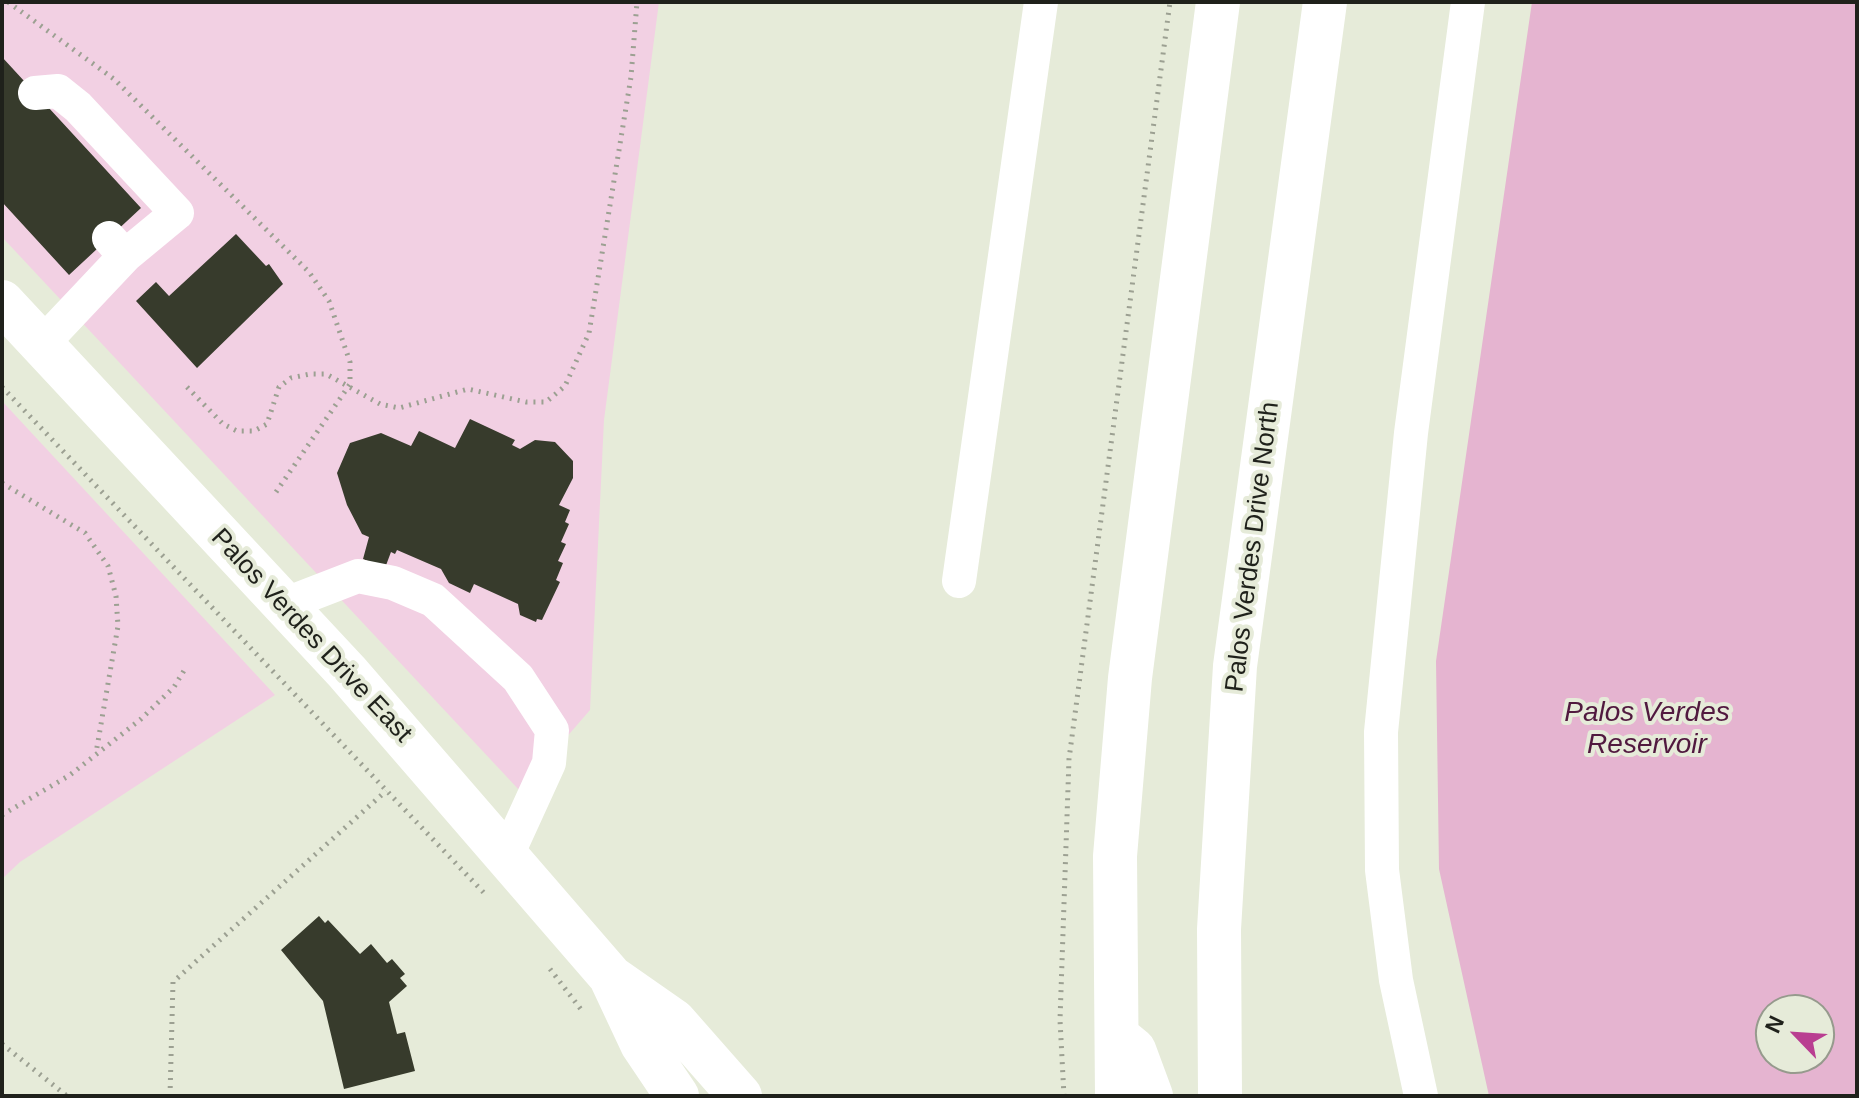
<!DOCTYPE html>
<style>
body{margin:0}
#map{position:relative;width:1859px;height:1098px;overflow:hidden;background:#e6ebd9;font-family:Arial,sans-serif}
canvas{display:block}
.frame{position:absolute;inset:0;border:4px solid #1f211b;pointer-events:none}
.north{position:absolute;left:1755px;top:994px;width:80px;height:80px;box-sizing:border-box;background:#e6ebd9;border:2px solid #969a8d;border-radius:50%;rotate:295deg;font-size:22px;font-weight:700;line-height:32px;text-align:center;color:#1f211b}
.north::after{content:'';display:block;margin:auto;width:28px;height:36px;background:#b93e91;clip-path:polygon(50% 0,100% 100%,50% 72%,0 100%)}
</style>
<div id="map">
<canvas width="1859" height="1098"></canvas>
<div class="frame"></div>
<div class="north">N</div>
</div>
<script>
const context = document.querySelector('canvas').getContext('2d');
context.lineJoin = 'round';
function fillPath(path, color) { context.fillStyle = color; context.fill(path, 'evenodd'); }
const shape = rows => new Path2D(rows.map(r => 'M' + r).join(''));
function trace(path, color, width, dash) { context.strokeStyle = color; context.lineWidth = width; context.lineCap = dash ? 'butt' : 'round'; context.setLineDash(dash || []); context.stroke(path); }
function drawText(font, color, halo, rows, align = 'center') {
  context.font = font + ' Arial,sans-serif'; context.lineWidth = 8; context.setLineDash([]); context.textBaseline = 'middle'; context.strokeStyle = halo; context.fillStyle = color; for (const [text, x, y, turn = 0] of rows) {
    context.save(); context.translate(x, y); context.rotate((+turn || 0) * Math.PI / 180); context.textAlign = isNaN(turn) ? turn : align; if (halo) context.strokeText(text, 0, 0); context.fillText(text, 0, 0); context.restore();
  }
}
fillPath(shape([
 [2,2,659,2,604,420,590,710,520,791,2,237],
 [2,401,275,695,20,862,2,879]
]), '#f2d0e3');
fillPath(shape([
 [1532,2,1857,2,1857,1096,1489,1096,1439,869,1436,661],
 [1771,1010,1819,1010,1819,1058,1771,1058]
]), '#e5b4d0');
fillPath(shape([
 [2,57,141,208,69,275,2,202],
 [236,234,266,266,269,264,283,284,197,368,136,301,156,282,169,296],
 [470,419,515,440,512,445,520,449,535,440,555,442,573,461,573,478,559,505,570,510,565,522,569,524,561,542,566,544,558,561,563,563,556,580,560,582,542,620,537,619,536,622,520,615,518,604,474,584,470,593,449,583,441,569,397,550,395,554,391,552,385,568,363,559,369,537,362,534,347,505,337,473,350,443,381,433,411,446,419,431,455,448],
 [319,916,325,923,328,920,360,954,371,944,387,963,392,959,405,974,400,978,407,986,389,1002,397,1034,405,1032,415,1071,344,1089,323,1001,281,950]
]), '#373b2c');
trace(shape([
 [8,2,114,79,309,272,329,301,350,362,350,384,276,492],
 [2,387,486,895],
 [187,387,223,424,237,431,254,431,267,424,279,387,291,378,310,374,326,374,380,404,399,408,468,389,526,402,546,402,565,386,589,333,631,77,637,2],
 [2,483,85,533,108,566,116,596,118,626,96,753],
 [2,815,70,775,141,719,174,687,185,669],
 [550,969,583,1012],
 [2,1044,67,1096],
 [170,1096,173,982,386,791],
 [1064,1096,1060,1020,1069,759,1170,2]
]), '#9ca092', 5, [2, 6]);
trace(shape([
 [35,93,58,91,78,107,177,213,125,256],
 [41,345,125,256,109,238],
 [959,581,1041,2],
 [283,605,358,576,393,583,433,600,518,678,552,730,549,763,507,855],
 [1421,1096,1396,980,1382,870,1381,732,1411,433,1468,2]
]), '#fff', 34);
trace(shape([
 [2,302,347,672,611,977,674,1021,740,1096],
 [612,980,642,1044,677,1096],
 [1117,1036,1134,1050,1151,1096],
 [1117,1096,1115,856,1130,678,1218,2],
 [1220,1096,1219,929,1235,666,1325,2]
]), '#fff', 44);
drawText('26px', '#1f211b', '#e6ebd9', [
 ["Palos Verdes Drive North",1253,547,-83],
 ["Palos Verdes Drive East",311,636,47]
]);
drawText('italic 28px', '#51193f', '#e6ebd9', [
 ["Palos Verdes",1647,713],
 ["Reservoir",1647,745]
]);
</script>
